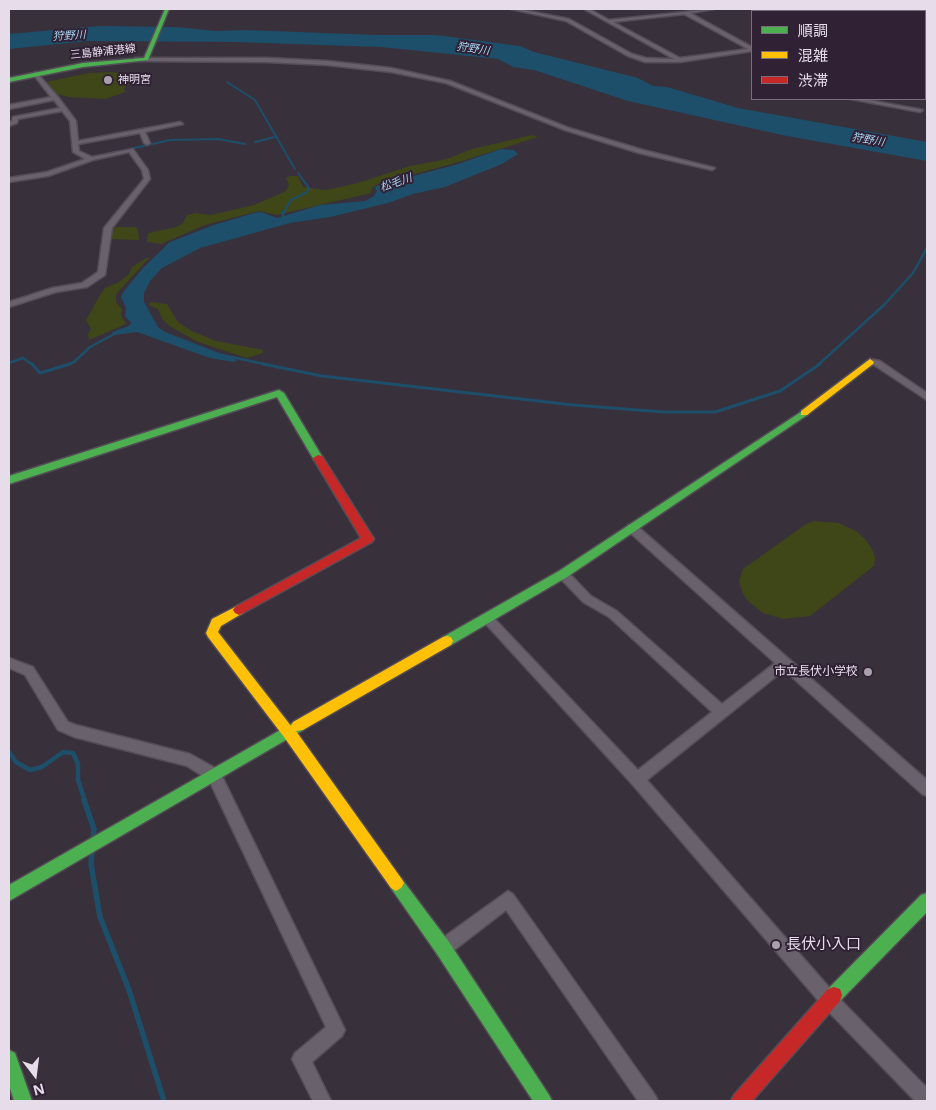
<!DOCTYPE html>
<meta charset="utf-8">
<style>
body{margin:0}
#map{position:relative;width:936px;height:1110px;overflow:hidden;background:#38303b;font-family:"Open Sans","Noto Sans JP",sans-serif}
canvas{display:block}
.frame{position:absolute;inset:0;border:10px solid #e7ddea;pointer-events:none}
.legend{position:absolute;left:751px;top:10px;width:175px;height:90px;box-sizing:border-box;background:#302135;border:1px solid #796c7d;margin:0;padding:6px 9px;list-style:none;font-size:15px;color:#e7ddea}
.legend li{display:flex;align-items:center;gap:10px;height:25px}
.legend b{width:25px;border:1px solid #796c7d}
.north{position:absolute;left:10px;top:1050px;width:50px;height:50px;-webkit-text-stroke:4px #302135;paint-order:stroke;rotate:165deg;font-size:14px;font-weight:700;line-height:20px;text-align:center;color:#e7ddea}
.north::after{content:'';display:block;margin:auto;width:18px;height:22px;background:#e7ddea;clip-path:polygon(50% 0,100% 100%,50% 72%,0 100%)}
</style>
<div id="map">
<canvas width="936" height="1110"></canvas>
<div class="frame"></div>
<ul class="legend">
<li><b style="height:6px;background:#4caf50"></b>順調</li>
<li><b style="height:6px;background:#ffc107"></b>混雑</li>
<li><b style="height:6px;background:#c62828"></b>渋滞</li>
</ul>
<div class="north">N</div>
</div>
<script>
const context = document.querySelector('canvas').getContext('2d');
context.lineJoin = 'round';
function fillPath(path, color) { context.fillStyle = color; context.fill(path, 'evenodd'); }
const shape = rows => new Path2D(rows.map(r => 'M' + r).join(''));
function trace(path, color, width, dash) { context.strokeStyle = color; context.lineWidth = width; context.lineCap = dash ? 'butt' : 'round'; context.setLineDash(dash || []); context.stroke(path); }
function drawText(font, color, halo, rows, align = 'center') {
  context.font = font + ' "Open Sans","Noto Sans JP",sans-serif'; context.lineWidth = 4; context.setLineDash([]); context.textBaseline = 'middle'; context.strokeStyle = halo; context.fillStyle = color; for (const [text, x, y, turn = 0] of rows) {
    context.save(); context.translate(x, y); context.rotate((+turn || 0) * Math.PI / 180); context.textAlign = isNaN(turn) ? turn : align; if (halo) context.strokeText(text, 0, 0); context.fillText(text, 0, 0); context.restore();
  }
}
fillPath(shape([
 [111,72,125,74,130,84,124,88,125,92,106,99,69,97,53,93,46,82,89,73],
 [532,135,538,137,459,162,378,184,372,188,371,193,277,215,259,211,205,225,161,244,147,242,148,233,177,227,183,223,187,215,195,213,211,215,254,205,282,193,286,191,289,185,286,178,290,176,298,176,303,187,326,190,358,183,410,166,447,159,472,149],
 [116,227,136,227,138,230,139,240,110,239,109,236,111,230],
 [148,257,149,258,116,294,116,302,122,309,121,315,126,324,89,340,88,334,91,329,86,320,100,295,105,288,119,282,129,274,132,267],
 [152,302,167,304,178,322,192,331,216,341,263,350,263,353,247,358,198,342,171,327,162,319,158,309,149,305,149,303],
 [814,521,839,523,856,531,866,540,873,551,875,557,874,566,810,616,783,619,763,613,748,601,743,594,739,581,743,569,806,524]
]), '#3f4718');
fillPath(shape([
 [100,26,176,27,216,31,246,30,376,35,436,35,520,46,534,52,638,78,653,86,667,87,738,108,927,142,927,161,787,136,628,101,534,70,513,67,498,59,381,47,235,42,88,41,9,49,9,34],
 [501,149,514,150,518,154,502,164,445,187,413,194,388,203,330,217,290,223,200,248,162,268,150,281,144,293,144,302,158,327,165,332,237,360,234,362,210,358,137,332,115,335,112,332,129,326,131,323,125,316,126,308,121,297,124,291,143,268,170,242,214,225,254,213,261,212,277,218,320,205,365,201,374,196,377,191,375,187,379,185,455,165]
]), '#1d4f6b');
trace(shape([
 [227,82,255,100,295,169],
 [255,142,275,137],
 [94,157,170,140,218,139,245,144],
 [65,166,82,160],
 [36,178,54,174],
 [283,214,291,200,307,192,309,188,298,173]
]), '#1d4f6b', 2);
trace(shape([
 [283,212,283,218],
 [222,355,269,365],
 [9,363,23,358,33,365],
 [67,365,74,362,90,347,118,332],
 [818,365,885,304,913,273,927,248]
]), '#1d4f6b', 2.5);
trace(shape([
 [32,364,40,373,70,364],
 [263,364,322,376,573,405,664,412,715,412,780,391,820,364]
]), '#1d4f6b', 3);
trace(shape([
 [9,752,16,762,30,770,42,767,63,752,73,753,78,764,78,780,85,801]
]), '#1d4f6b', 4.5);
trace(shape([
 [84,800,94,829,93,839],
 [92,850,91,864,100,917,129,990,164,1101]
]), '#1d4f6b', 5.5);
const street = shape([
 [511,9,518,9,569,19,632,54,646,58,669,59,674,59,584,9,589,9,609,20,714,9,690,13,752,47,752,51,680,62,645,62,628,56,566,21,511,9],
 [684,14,748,49,680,58,613,22,684,14],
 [771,9,776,9,780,11,775,11,771,9],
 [802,9,814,9,825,11,813,11,802,9],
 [925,24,927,24,927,26,925,26,925,24],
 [925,39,927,39,927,41,925,41,925,39],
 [135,58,267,58,327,61,391,68,450,81,569,128,643,150,715,168,712,170,639,153,565,130,446,83,391,72,327,65,267,62,133,61,135,58],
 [925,63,927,63,927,65,925,65,925,63],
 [36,72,58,97,76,121,78,141,180,122,183,124,145,132,150,143,147,145,144,143,140,133,78,144,79,151,92,157,133,149,148,170,150,179,112,228,105,275,87,287,56,292,9,307,9,302,52,288,82,283,98,272,104,228,144,179,142,170,129,152,93,160,48,176,9,182,9,178,47,172,85,159,73,152,70,121,62,111,18,119,17,123,9,126,9,122,12,121,13,117,60,108,54,100,9,109,9,105,51,97,33,74,36,72],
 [925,73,927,74,927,78,925,77,925,73],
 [851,99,863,99,923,110,920,112,851,99],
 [870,359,880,361,927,393,927,400,874,365,867,364,866,362,870,359],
 [632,524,636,525,927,780,927,796,922,794,784,670,647,780,835,994,927,1088,927,1101,915,1101,823,1006,632,784,484,622,482,619,484,616,488,614,492,616,638,770,712,712,609,617,583,602,559,577,557,574,559,571,567,571,591,596,617,611,722,704,775,663,628,531,627,528,628,525,632,524],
 [9,658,33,667,68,722,76,725,190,754,219,770,345,1030,342,1036,312,1062,331,1101,313,1101,292,1059,295,1053,326,1027,209,780,187,766,74,737,58,730,25,675,9,668,9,658],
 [508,891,513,894,655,1095,658,1101,638,1101,506,910,449,954,443,956,437,954,435,948,437,942,508,891]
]);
const fast = shape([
 [165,9,169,9,148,60,83,67,9,82,9,78,83,63,144,58,165,9],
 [279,390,284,393,323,458,322,460,314,460,277,397,9,484,9,476,279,390],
 [804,410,809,413,807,415,567,577,451,645,447,646,443,645,441,641,443,637,559,571,804,410],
 [298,720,303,722,305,726,303,730,9,901,9,885,298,720],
 [396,875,401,878,449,942,549,1095,552,1101,533,1101,437,954,391,888,388,883,391,878,396,875],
 [927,893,927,912,840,1001,834,1003,828,1001,826,995,828,989,921,895,927,893],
 [9,1050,15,1053,32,1101,14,1101,9,1085,9,1050]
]);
const slow = shape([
 [870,359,874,362,873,364,807,415,801,415,801,411,870,359],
 [239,605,243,607,245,610,243,613,221,626,218,632,291,726,293,722,443,637,447,636,451,637,453,641,451,645,303,730,296,731,401,878,404,883,401,888,396,891,391,888,284,737,208,637,206,633,212,619,239,605]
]);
const jam = shape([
 [318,455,322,456,374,539,372,542,243,613,239,615,235,613,233,610,235,607,361,538,313,458,318,455],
 [834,987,840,989,842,995,840,1001,752,1101,731,1101,734,1095,828,989,834,987]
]);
trace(street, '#544c56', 3);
trace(fast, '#544c56', 3);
trace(slow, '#544c56', 3);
trace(jam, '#544c56', 3);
fillPath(street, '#69626d');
fillPath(fast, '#4caf50');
fillPath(slow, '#ffc107');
fillPath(jam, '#c62828');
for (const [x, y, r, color] of [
 [108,80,5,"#aaa0ad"],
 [868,672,5,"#aaa0ad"],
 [776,945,5,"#aaa0ad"]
]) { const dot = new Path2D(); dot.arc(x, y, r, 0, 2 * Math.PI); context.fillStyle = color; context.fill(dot); trace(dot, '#302135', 2); }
drawText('italic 11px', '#a6d4f0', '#302135', [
 ["狩野川",69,36,-3],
 ["狩野川",473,49,8],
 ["狩野川",868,140,10],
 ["松毛川",396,183,-19]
]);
drawText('11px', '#e7ddea', '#302135', [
 ["三島静浦港線",103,52,-6]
]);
drawText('11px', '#e7ddea', '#302135', [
 ["神明宮",118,80]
], 'left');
drawText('12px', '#e7ddea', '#302135', [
 ["市立長伏小学校",858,672]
], 'right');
drawText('15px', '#e7ddea', '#302135', [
 ["長伏小入口",786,945]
], 'left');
</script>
